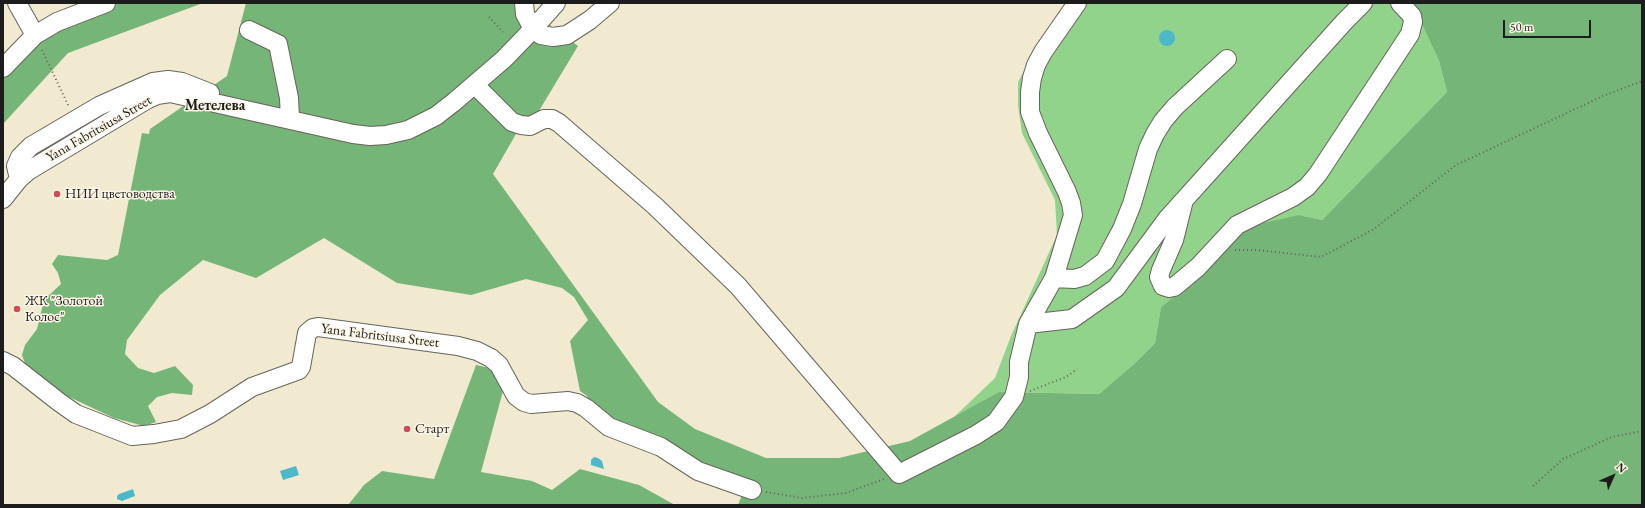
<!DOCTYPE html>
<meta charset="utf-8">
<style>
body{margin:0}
#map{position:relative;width:1645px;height:508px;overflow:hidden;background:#f1ead0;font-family:"EB Garamond",serif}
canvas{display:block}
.frame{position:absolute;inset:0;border:4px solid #1c1c1c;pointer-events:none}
.north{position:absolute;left:1593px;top:456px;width:40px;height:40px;-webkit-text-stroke:3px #fcf5e5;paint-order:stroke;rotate:45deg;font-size:11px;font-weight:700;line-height:16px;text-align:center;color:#1c1c1c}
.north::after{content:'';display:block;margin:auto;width:14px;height:18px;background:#1c1c1c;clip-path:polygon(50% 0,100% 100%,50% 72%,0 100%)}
.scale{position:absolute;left:1503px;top:20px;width:88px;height:18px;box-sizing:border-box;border:2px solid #1c1c1c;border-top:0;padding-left:5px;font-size:12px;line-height:14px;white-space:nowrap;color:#1c1c1c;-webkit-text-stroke:3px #fcf5e5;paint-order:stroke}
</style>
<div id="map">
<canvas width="1645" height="508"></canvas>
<div class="frame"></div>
<div class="north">N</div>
<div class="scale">50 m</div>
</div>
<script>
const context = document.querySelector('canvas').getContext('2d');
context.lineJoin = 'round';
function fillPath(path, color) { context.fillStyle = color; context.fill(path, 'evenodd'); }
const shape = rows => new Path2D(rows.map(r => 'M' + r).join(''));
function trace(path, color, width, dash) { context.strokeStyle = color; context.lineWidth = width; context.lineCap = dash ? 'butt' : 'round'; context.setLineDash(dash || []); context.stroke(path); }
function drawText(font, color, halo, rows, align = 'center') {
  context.font = font + ' "EB Garamond",serif'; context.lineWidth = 3; context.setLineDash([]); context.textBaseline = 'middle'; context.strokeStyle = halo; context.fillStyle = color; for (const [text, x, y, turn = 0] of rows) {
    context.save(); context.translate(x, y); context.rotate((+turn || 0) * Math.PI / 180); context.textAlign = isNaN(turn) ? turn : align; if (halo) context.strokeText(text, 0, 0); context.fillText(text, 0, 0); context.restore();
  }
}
fillPath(shape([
 [1070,3,1412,3,1439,61,1447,92,1322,220,1299,215,1182,290,1161,307,1155,343,1134,364,1099,394,999,392,952,419,995,378,1011,336,1057,235,1055,200,1022,133,1018,106,1018,82,1042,39]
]), '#92d38b');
fillPath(shape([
 [106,3,203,3,68,53,3,124,3,68,20,53],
 [246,3,520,3,578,46,537,114,520,127,493,174,658,402,695,429,766,458,839,458,910,441,999,392,1099,394,1134,364,1155,343,1161,307,1182,290,1233,238,1251,226,1299,215,1322,220,1447,92,1439,61,1412,3,1642,3,1642,505,738,505,743,492,701,465,613,424,589,402,587,396,580,391,570,341,588,320,574,297,562,288,526,279,471,295,397,283,324,238,256,278,203,260,160,295,127,340,125,354,138,368,154,373,175,366,193,385,192,395,172,393,157,397,148,406,156,422,144,426,114,418,65,395,26,366,22,355,25,345,37,329,44,300,61,284,58,273,52,264,58,255,107,260,118,255,142,133,149,134,150,129,227,76],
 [476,365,490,368,498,377,503,391,481,472,532,481,552,490,580,469,639,485,675,505,348,505,364,485,382,471,434,479]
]), '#75b577');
fillPath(shape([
 '1159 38a8 8 0 1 1 16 0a8 8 0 1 1-16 0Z',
 [594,457,598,458,602,461,604,469,591,465,591,460],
 [296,466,299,475,283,480,280,471],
 [133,489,135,496,122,501,117,499,117,496,119,494]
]), '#4eb8cb');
const minor = shape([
 [524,3,525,14,533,29,556,3],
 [249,30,278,44,289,98,290,119],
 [35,35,57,22,106,3],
 [3,68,35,35,17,3],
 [475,85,512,122,521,125,530,126,544,119,552,119,559,123,655,206,738,286,899,474,976,435,996,422,1014,397,1019,377,1019,362,1028,324,1054,278,1073,215,1071,203,1067,192,1038,133,1030,112,1030,92,1032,78,1036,65,1043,52,1077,3],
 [19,179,16,166,20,157,31,146,99,106,153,82,168,80,182,82,210,93],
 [3,199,19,179,28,171,148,99,157,95,170,93,353,134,370,136,386,135,408,130,436,116,454,102,504,59,533,29,541,35,553,37,567,35,590,20,610,3],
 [1184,200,1174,240,1161,270,1159,277,1163,286,1169,288,1174,287,1198,267,1237,225,1293,197,1307,187,1318,174,1410,34,1413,22,1412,16,1400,3],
 [1054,278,1074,279,1085,276,1105,261,1122,229,1132,204,1148,149,1155,134,1163,121,1175,107,1227,59],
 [1028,324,1072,319,1116,288,1167,219,1345,21,1363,3],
 [3,361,13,366,59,402,76,414,132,436,154,434,181,429,210,414,252,387,299,370,301,367,307,333,313,328,318,327,458,346,477,351,491,358,499,365,516,396,524,402,531,404,568,401,577,403,586,408,609,427,661,447,698,471,752,490]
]);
trace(minor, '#67645b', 20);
trace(shape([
 [489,17,503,32],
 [42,50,69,107],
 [1235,250,1257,250,1321,257,1374,229,1456,165,1603,96,1642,81],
 [1030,391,1066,377,1077,369],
 [1533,486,1563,459,1612,437,1642,431],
 [766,492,802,498,846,493,884,479]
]), '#67645b', 2, [1, 3]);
trace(minor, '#fff', 18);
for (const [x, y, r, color] of [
 [57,194,4,"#d1495b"],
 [17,309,4,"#d1495b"],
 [407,429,4,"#d1495b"]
]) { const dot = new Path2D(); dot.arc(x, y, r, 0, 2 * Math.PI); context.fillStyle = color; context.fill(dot); trace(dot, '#fcf5e5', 1.5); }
drawText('14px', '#1c1c1c', '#fcf5e5', [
 ["Yana Fabritsiusa Street",99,129,-30],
 ["Yana Fabritsiusa Street",380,336,7]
]);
drawText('14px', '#1c1c1c', '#fcf5e5', [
 ["НИИ цветоводства",65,194],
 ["ЖК \"Золотой",25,301],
 ["Колос\"",25,317],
 ["Старт",415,429]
], 'left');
drawText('bold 15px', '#1c1c1c', '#fcf5e5', [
 ["Метелева",215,106]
]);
</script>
